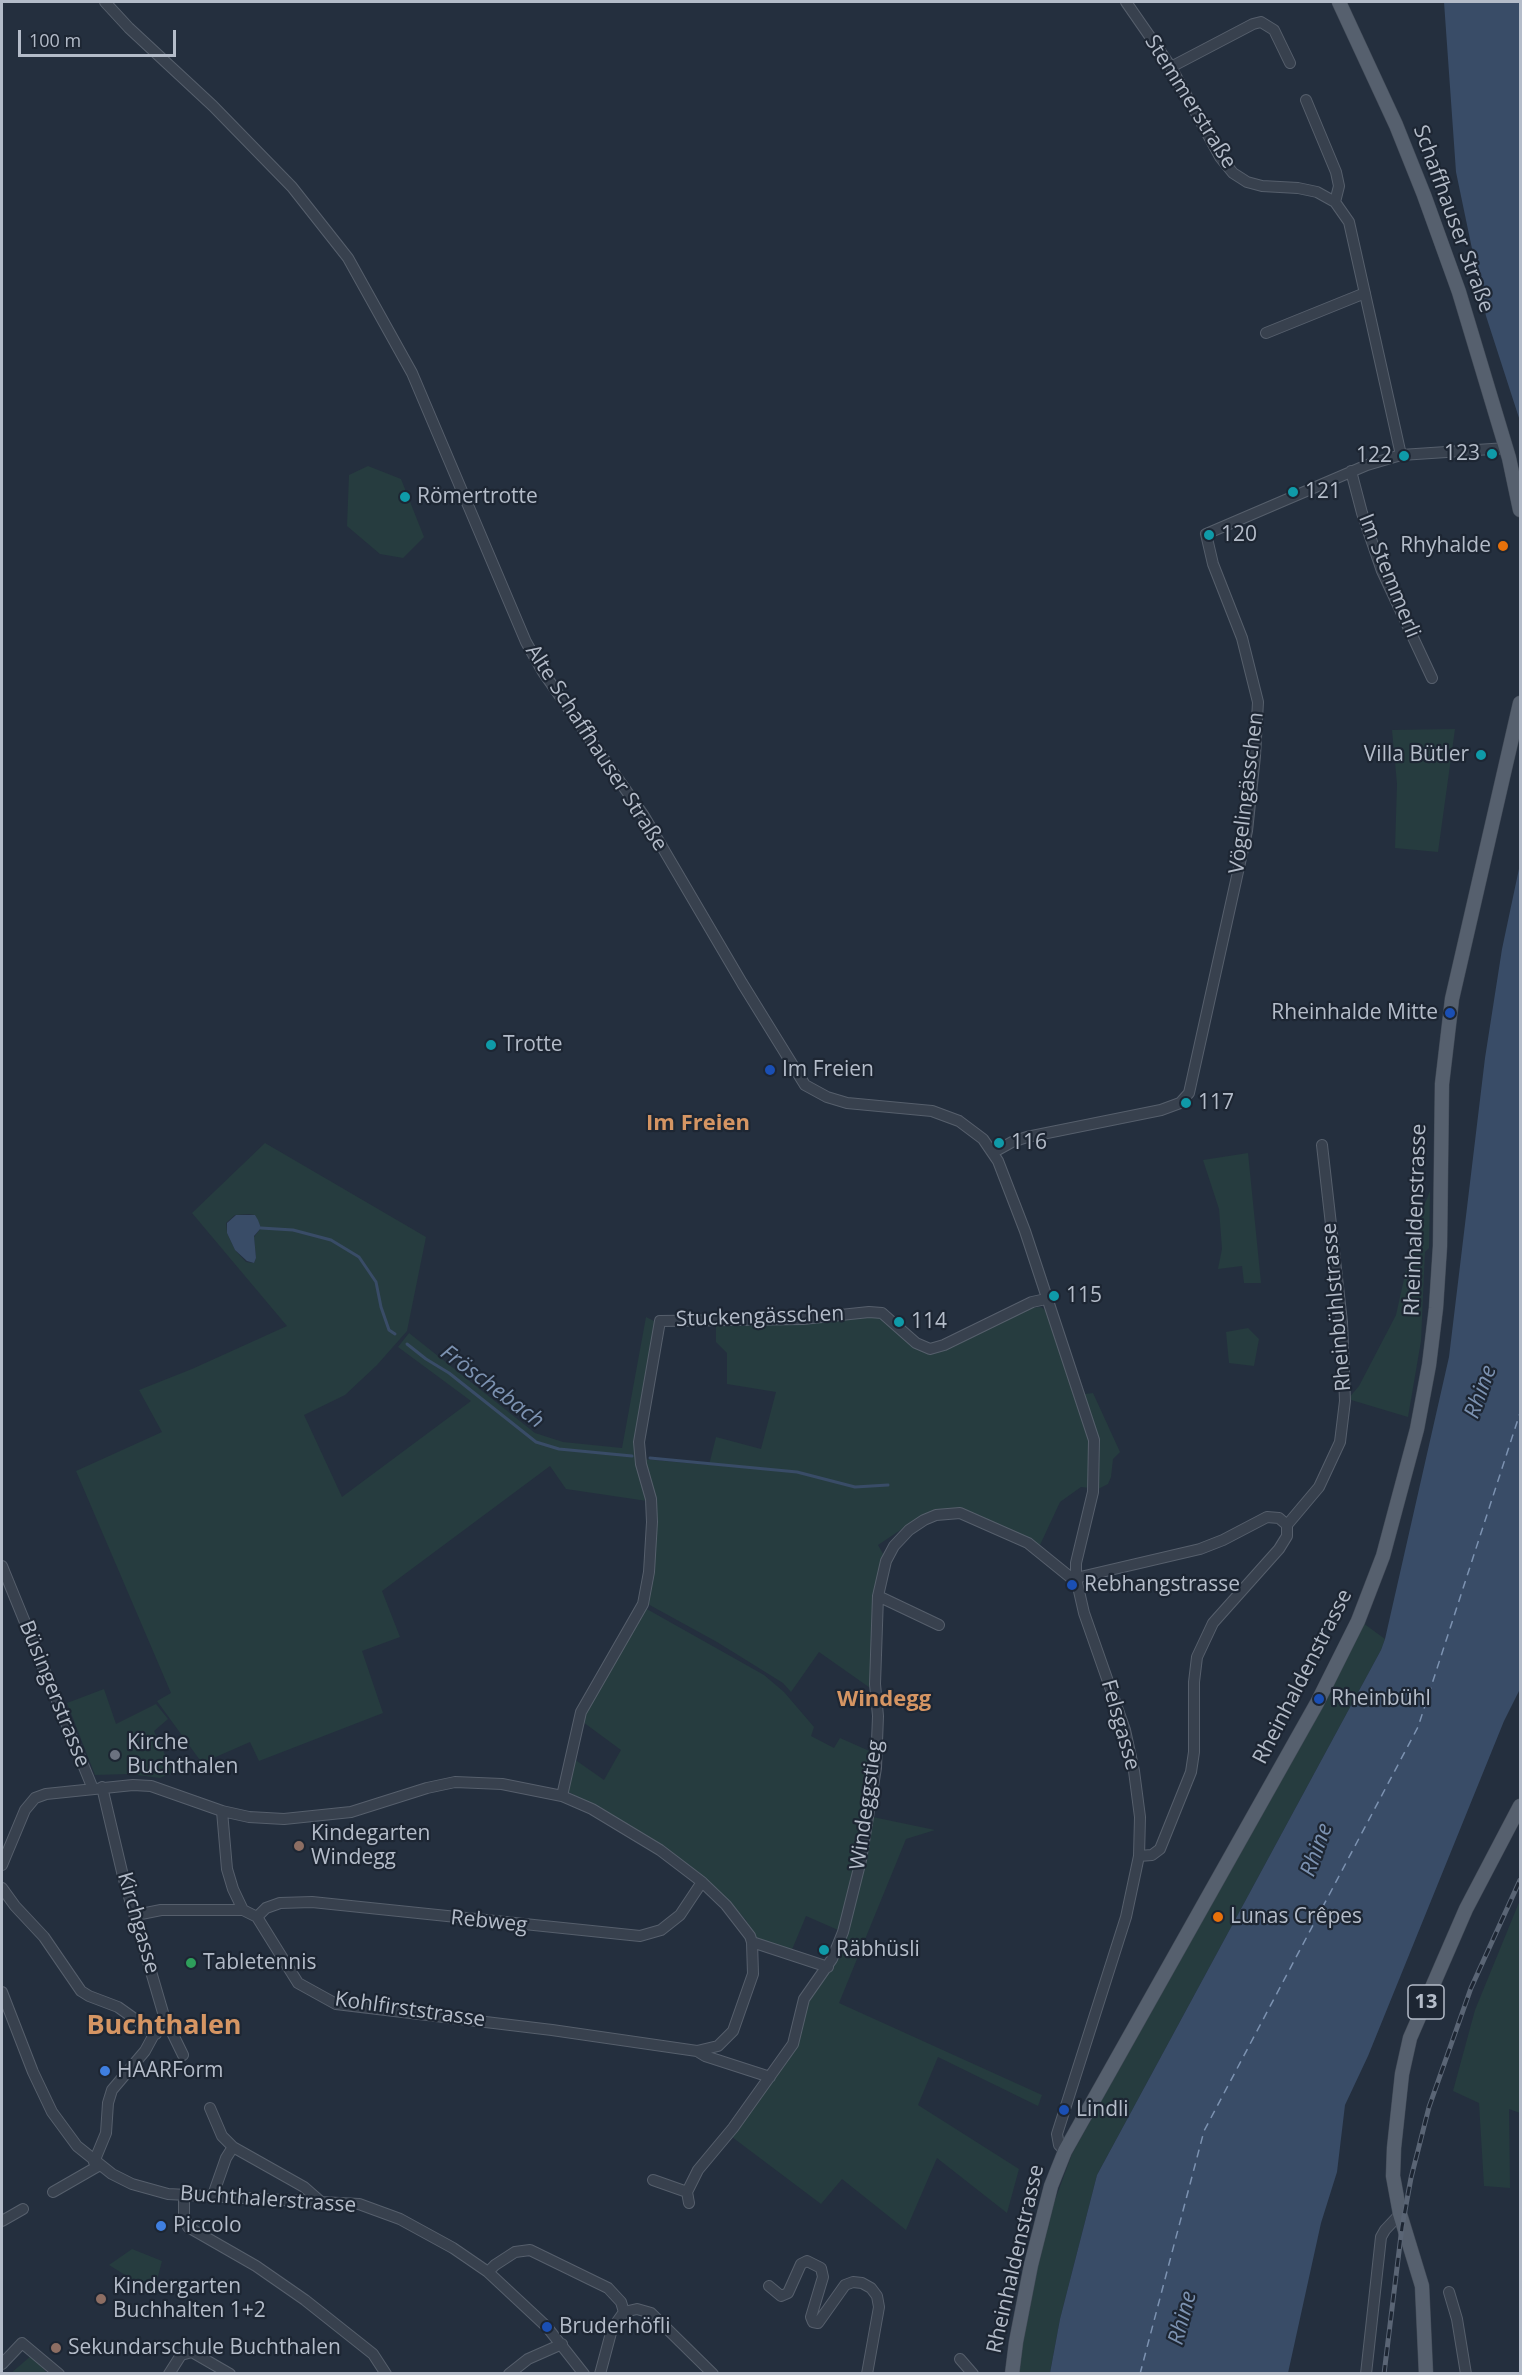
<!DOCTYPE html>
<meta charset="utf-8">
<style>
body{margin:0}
#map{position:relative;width:1522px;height:2375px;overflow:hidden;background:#242f3e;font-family:"Open Sans",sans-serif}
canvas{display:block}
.frame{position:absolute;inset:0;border:3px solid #b4bcc9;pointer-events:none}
.scale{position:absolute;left:18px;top:30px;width:158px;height:27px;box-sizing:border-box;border:3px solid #b4bcc9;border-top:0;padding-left:8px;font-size:18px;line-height:21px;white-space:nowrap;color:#b4bcc9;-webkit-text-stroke:4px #1d2633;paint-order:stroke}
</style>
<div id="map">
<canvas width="1522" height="2375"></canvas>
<div class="frame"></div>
<div class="scale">100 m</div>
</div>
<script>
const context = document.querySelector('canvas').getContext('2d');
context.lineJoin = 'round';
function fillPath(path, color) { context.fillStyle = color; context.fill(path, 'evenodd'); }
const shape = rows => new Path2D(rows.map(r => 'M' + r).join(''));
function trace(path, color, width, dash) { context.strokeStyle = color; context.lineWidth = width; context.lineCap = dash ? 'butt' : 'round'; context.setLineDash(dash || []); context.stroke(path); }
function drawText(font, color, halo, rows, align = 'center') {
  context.font = font + ' "Open Sans",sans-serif'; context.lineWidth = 4.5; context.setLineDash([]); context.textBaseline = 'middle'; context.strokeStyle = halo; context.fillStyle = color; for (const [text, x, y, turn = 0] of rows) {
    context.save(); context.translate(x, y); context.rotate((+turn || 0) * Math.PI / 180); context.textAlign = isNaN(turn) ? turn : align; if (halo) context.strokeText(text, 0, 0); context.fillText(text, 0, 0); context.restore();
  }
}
fillPath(shape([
 [368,466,401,479,424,537,403,558,380,554,347,526,349,475],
 [1455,729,1438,852,1395,848,1397,784,1392,730],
 [265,1143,426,1237,407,1331,377,1365,345,1395,304,1415,342,1497,471,1401,398,1347,409,1333,535,1433,563,1442,622,1448,646,1317,656,1322,634,1450,647,1501,566,1489,550,1466,382,1591,400,1637,362,1651,383,1713,259,1761,250,1742,202,1763,157,1701,171,1693,76,1471,162,1432,139,1390,192,1369,287,1326,192,1213],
 [249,1214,255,1215,261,1228,254,1237,256,1258,254,1263,246,1262,235,1250,227,1233,226,1223,235,1215],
 [1248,1153,1261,1283,1244,1283,1242,1266,1218,1269,1222,1249,1219,1209,1203,1160],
 [1430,1191,1429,1248,1425,1252,1421,1341,1408,1417,1348,1399,1359,1386,1396,1315,1416,1225],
 [1041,1307,1050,1314,1077,1395,1093,1393,1120,1452,1113,1459,1111,1477,1108,1484,1098,1489,1081,1487,1060,1502,1040,1545,953,1509,920,1517,878,1545,886,1559,873,1597,873,1690,819,1652,791,1692,783,1683,717,1642,646,1603,655,1527,643,1459,709,1465,716,1437,761,1449,776,1392,727,1384,727,1353,716,1342,716,1324,877,1317,888,1321,929,1353,1027,1308],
 [1248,1328,1259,1339,1254,1366,1229,1363,1226,1332],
 [645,1608,764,1675,784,1692,814,1727,811,1736,834,1748,840,1738,874,1753,868,1816,935,1830,906,1839,839,2003,1042,2095,1038,2106,938,2057,918,2105,1019,2169,1007,2213,937,2158,906,2230,842,2179,821,2204,728,2134,793,2052,805,2008,845,1933,806,1916,791,1952,756,1939,746,1920,706,1879,659,1843,567,1791,574,1759,604,1780,621,1750,583,1722,586,1712],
 [1363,1623,1385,1639,1381,1650,1097,2175,1060,2319,1050,2373,1013,2374,1031,2265,1072,2154,1330,1688],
 [104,1689,116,1724,156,1704,168,1719,154,1731,173,1772,160,1778,129,1774,95,1775,67,1703],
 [1520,1900,1520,2113,1509,2109,1510,2188,1484,2186,1479,2103,1453,2091,1475,2010],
 [132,2249,162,2261,158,2276,151,2291,109,2265],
 [32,2355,47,2373,10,2374]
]), '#263c3f');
fillPath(shape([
 [1444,2,1520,2,1520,421,1486,316,1456,172],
 [1520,864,1520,1689,1504,1721,1368,2056,1345,2105,1337,2172,1321,2223,1288,2373,1050,2373,1060,2319,1097,2175,1381,1650,1385,1639,1449,1357,1485,1058,1502,949],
 [236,1215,255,1215,258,1220,261,1228,254,1236,256,1258,254,1263,247,1261,235,1250,227,1233,227,1223]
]), '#394c67');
trace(shape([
 [261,1228,293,1230,331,1240,359,1257,376,1282,381,1307,389,1330,395,1334],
 [407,1344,426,1359,449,1373,536,1442,559,1449,632,1456],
 [650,1458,797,1472,855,1487,888,1485]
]), '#394c67', 3);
trace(shape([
 [1140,2374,1204,2131,1418,1727,1520,1413]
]), '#7c92b1', 1.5, [8, 6]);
const minor = shape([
 [105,2,129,28,213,106,292,187,348,258,412,373,526,642,543,672,644,816,742,983,805,1085,827,1097,847,1103,932,1111,959,1121,983,1139,998,1161,1025,1231,1094,1440,1093,1492,1076,1563,1076,1578,1084,1613,1125,1730,1134,1771,1140,1817,1139,1856,1126,1917,1057,2134,1059,2145,1065,2151],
 [1126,2,1171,67,1220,157,1233,173,1247,182,1262,186,1298,188,1317,192,1335,202,1349,222,1401,455],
 [1171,67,1253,24,1261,22,1274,30,1290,63],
 [1306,100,1336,172,1339,186,1335,202],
 [1266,333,1365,293],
 [1351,471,1362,513,1382,571,1432,678],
 [994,1152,1012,1142,1027,1137,1161,1110,1180,1103,1189,1093,1247,831,1255,756,1258,702,1242,638,1213,564,1206,534,1367,465,1401,455,1507,448],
 [1287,1525,1319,1487,1340,1442,1345,1401,1342,1322,1322,1145],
 [2,1566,93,1789],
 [878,1596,939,1625],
 [102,1787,123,1876,164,2016,183,2055],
 [562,1796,581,1712,643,1604,649,1572,652,1522,651,1499,641,1464,639,1442,660,1321,803,1319,869,1312,882,1313,916,1343,930,1349,944,1345,1032,1302,1046,1299],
 [2,1865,25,1810,35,1798,46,1794,133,1785,151,1786,222,1811,249,1817,284,1819,351,1812,427,1788,455,1782,502,1784,562,1796,592,1809,660,1850,702,1882,726,1905,750,1936,752,1942,753,1974,733,2031,718,2046,697,2051,552,2030,336,2004,298,1983,257,1917,243,1910,233,1889,227,1869,222,1811],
 [2,1888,15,1906,44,1937,81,1991,89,1996,118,2007,156,2034],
 [136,1915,161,1910,243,1910],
 [257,1917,266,1908,280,1903,312,1902,640,1936,661,1930,680,1915,702,1882],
 [752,1942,828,1967],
 [2,1992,33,2072,52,2112,77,2146,112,2174,132,2184,168,2194,359,2204,400,2219,453,2248,488,2272,547,2327,584,2374],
 [697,2051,705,2056,770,2077],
 [210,2108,222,2136,233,2147,304,2187,320,2201],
 [94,2162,106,2133,108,2103,112,2090,145,2051,164,2016],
 [653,2180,687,2192],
 [53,2192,100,2165],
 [184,2194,184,2217,188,2227,256,2266,305,2300,373,2354,386,2374],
 [213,2195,226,2158,233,2147],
 [689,2203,687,2192,698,2170,733,2128,793,2044,804,1999,832,1959,843,1932,861,1860,876,1768,878,1716,875,1684,878,1596,886,1561,894,1546,909,1530,924,1520,936,1515,960,1513,1028,1543,1070,1577,1076,1578,1200,1549,1223,1540,1267,1517,1279,1518,1287,1525,1287,1536,1279,1549,1213,1623,1197,1657,1194,1682,1194,1752,1191,1772,1160,1849,1152,1855,1139,1856],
 [2,2221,23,2209],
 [488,2272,495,2265,515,2252,530,2250,608,2288,621,2302,624,2312],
 [769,2286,781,2296,788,2293,801,2264,807,2261,821,2268,823,2277,811,2317,813,2322,818,2323,845,2285,853,2282,862,2283,871,2288,877,2296,879,2307,867,2374],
 [1449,2292,1457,2319,1466,2374],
 [960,2359,973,2374],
 [2,2364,22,2343,59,2374],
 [169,2374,181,2355,192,2352,230,2374],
 [509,2374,528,2359,562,2344],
 [600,2374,612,2329,624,2312,637,2309,651,2313,713,2374],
 [1366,2374,1381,2237,1385,2230,1400,2214]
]);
const major = shape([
 [1339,2,1396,125,1424,195,1459,292,1509,458,1520,510],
 [1012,2374,1016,2342,1031,2265,1051,2186,1065,2151,1317,1703,1358,1621,1383,1556,1417,1429,1429,1365,1436,1308,1440,1246,1442,1084,1452,999,1520,703],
 [1426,2374,1422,2286,1400,2214,1393,2176,1394,2148,1402,2074,1410,2038,1466,1909,1520,1806]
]);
trace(minor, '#565f6c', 12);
trace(major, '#414a57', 15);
trace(minor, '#38414e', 10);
trace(major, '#56606e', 14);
const rail = shape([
 [1384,2374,1402,2227,1411,2178,1429,2107,1471,1988,1520,1880]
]);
trace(rail, '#5a6575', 5);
trace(rail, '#1d2633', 3, [9]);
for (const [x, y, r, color] of [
 [1492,454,6,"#0f9aa8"],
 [1404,456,6,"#0f9aa8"],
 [1293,492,6,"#0f9aa8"],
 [405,497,6,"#0f9aa8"],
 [1209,535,6,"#0f9aa8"],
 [1503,546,6,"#e8710a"],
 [1481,755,6,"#0f9aa8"],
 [1450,1013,6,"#1a4fb4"],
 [491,1045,6,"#0f9aa8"],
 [770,1070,6,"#1a4fb4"],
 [1186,1103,6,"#0f9aa8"],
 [999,1143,6,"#0f9aa8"],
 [1054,1296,6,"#0f9aa8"],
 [899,1322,6,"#0f9aa8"],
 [1072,1585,6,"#1a4fb4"],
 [1319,1699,6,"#1a4fb4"],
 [115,1755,6,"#6b7280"],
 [299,1846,6,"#8d6e63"],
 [1218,1917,6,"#e8710a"],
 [824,1950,6,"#0f9aa8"],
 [191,1963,6,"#2e9e5b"],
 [105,2071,6,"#3f7fe0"],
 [1064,2110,6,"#1a4fb4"],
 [161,2226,6,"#3f7fe0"],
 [101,2299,6,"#8d6e63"],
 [547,2327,6,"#1a4fb4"],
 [56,2348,6,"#8d6e63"]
]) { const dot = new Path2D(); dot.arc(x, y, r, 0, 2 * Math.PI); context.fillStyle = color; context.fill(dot); trace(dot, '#1d2633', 2); }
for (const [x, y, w] of [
 [1426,2002,36]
]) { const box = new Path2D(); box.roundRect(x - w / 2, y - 17, w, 34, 4.5); context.fillStyle = '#1d2633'; context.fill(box); trace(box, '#b4bcc9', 1.5); }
drawText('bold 20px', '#b4bcc9', null, [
 ["13",1426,2002]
]);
drawText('21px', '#b4bcc9', '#1d2633', [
 ["Stemmerstraße",1190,102,58],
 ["Schaffhauser Straße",1453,219,70],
 ["Im Stemmerli",1389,576,68],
 ["Alte Schaffhauser Straße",596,748,57],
 ["Vögelingässchen",1247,793,-83],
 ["Rheinhaldenstrasse",1416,1220,-88],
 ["Rheinbühlstrasse",1337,1307,-95],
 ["Stuckengässchen",760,1317,-2],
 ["Rheinhaldenstrasse",1303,1677,-63],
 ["Büsingerstrasse",54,1694,68],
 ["Felsgasse",1120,1725,74],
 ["Windeggstieg",867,1805,-82],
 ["Rebweg",489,1922,6],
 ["Kirchgasse",138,1923,74],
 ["Kohlfirststrasse",410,2010,8],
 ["Buchthalerstrasse",268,2200,4],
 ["Rheinhaldenstrasse",1016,2259,-77]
]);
drawText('21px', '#b4bcc9', '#1d2633', [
 ["123",1480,454,"right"],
 ["122",1392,456,"right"],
 ["121",1305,492],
 ["Römertrotte",417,497],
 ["120",1221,535],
 ["Rhyhalde",1491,546,"right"],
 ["Villa Bütler",1469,755,"right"],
 ["Rheinhalde Mitte",1438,1013,"right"],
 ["Trotte",503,1045],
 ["Im Freien",782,1070],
 ["117",1198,1103],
 ["116",1011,1143],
 ["115",1066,1296],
 ["114",911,1322],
 ["Rebhangstrasse",1084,1585],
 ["Rheinbühl",1331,1699],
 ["Kirche",127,1743],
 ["Buchthalen",127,1767],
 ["Kindegarten",311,1834],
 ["Windegg",311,1858],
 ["Lunas Crêpes",1230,1917],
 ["Räbhüsli",836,1950],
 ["Tabletennis",203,1963],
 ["HAARForm",117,2071],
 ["Lindli",1076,2110],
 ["Piccolo",173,2226],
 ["Kindergarten",113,2287],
 ["Buchhalten 1+2",113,2311],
 ["Bruderhöfli",559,2327],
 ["Sekundarschule Buchthalen",68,2348]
], 'left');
drawText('bold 22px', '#d59563', '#1d2633', [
 ["Im Freien",698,1124],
 ["Windegg",884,1700]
]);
drawText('italic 22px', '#7c92b1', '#1d2633', [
 ["Fröschebach",492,1387,37],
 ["Rhine",1481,1392,-70],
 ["Rhine",1317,1850,-70],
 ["Rhine",1183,2318,-75]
]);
drawText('bold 27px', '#d59563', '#1d2633', [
 ["Buchthalen",164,2026]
]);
</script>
